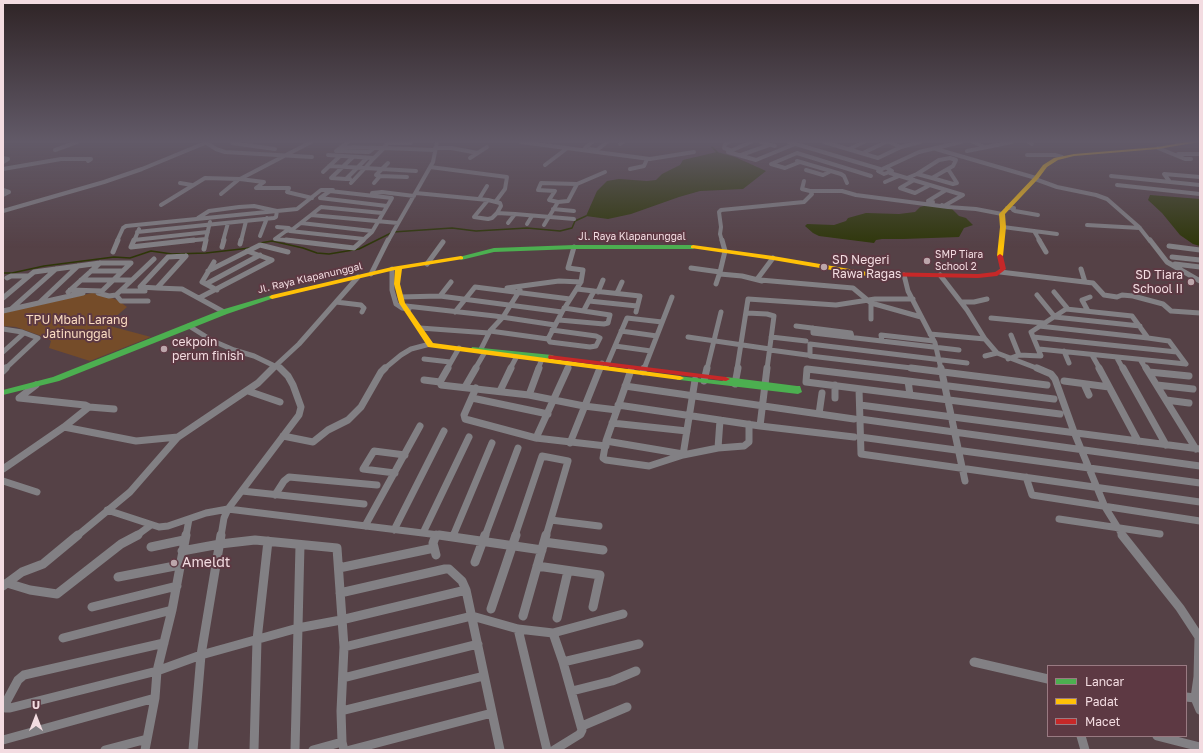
<!DOCTYPE html>
<style>
body{margin:0}
#map{position:relative;width:1203px;height:753px;overflow:hidden;background:#554146;font-family:"Golos Text",sans-serif}
canvas{display:block}
.frame{position:absolute;inset:0;border:4px solid #f3dce1;pointer-events:none}
.legend{position:absolute;left:1047px;top:665px;width:140px;height:72px;box-sizing:border-box;background:#5d3943;border:1px solid #997a82;margin:0;padding:5px 7px;list-style:none;font-size:12px;color:#f3dce1}
.legend li{display:flex;align-items:center;gap:8px;height:20px}
.legend b{width:20px;border:1px solid #997a82}
.north{position:absolute;left:16px;top:697px;width:40px;height:40px;-webkit-text-stroke:3px #5d3943;paint-order:stroke;rotate:0deg;font-size:11px;font-weight:700;line-height:16px;text-align:center;color:#f3dce1}
.north::after{content:'';display:block;margin:auto;width:14px;height:18px;background:#f3dce1;clip-path:polygon(50% 0,100% 100%,50% 72%,0 100%)}
</style>
<div id="map">
<canvas width="1203" height="753"></canvas>
<div class="frame"></div>
<ul class="legend">
<li><b style="height:5px;background:#4caf50"></b>Lancar</li>
<li><b style="height:5px;background:#ffc107"></b>Padat</li>
<li><b style="height:5px;background:#c62828"></b>Macet</li>
</ul>
<div class="north">U</div>
</div>
<script>
const context = document.querySelector('canvas').getContext('2d');
context.lineJoin = 'round';
function fillPath(path, color) { context.fillStyle = color; context.fill(path, 'evenodd'); }
const shape = rows => new Path2D(rows.map(r => 'M' + r).join(''));
function trace(path, color, width, dash) { context.strokeStyle = color; context.lineWidth = width; context.lineCap = dash ? 'butt' : 'round'; context.setLineDash(dash || []); context.stroke(path); }
function drawText(font, color, halo, rows, align = 'center') {
  context.font = font + ' "Golos Text",sans-serif'; context.lineWidth = 4; context.setLineDash([]); context.textBaseline = 'middle'; context.strokeStyle = halo; context.fillStyle = color; for (const [text, x, y, turn = 0] of rows) {
    context.save(); context.translate(x, y); context.rotate((+turn || 0) * Math.PI / 180); context.textAlign = isNaN(turn) ? turn : align; if (halo) context.strokeText(text, 0, 0); context.fillText(text, 0, 0); context.restore();
  }
}
fillPath(shape([
 [92,293,105,295,119,301,127,307,106,325,151,337,90,361,49,348,51,341,47,338,16,327,3,326,3,313]
]), '#754c29');
fillPath(shape([
 [717,152,735,157,766,171,743,189,700,191,679,197,631,214,608,219,586,216,597,191,607,181,619,179,647,181,656,180,662,174,680,165,683,160],
 [1150,195,1200,199,1200,246,1193,244,1180,235,1162,213,1148,200],
 [932,204,951,208,959,216,966,218,973,225,964,228,959,237,903,239,882,239,876,240,874,243,819,236,813,233,805,226,807,224,834,225,846,221,848,218,866,213,899,214,915,212,920,207]
]), '#2e3608');
trace(shape([
 [712,147,717,152],
 [260,243,272,241,303,248,317,253,329,254,359,249,393,232,452,228,476,231,527,228,560,231,572,228,575,221,586,216],
 [3,273,12,273,44,266,114,257,130,258,151,251,172,254,206,253,250,248]
]), '#2e3608', 1.5);
trace(shape([
 [205,142,216,149,225,152,312,157],
 [348,142,336,151,369,152,374,148],
 [521,142,650,159,694,152],
 [729,142,725,144,724,148,730,150],
 [761,142,775,146],
 [789,142,880,169],
 [824,142,878,158,901,147],
 [889,142,901,147,920,142],
 [973,142,985,147],
 [1029,142,1032,144],
 [232,143,275,149],
 [388,143,411,143],
 [620,144,623,142],
 [341,147,384,148,388,142],
 [435,148,451,148,478,153],
 [585,148,592,142],
 [1158,148,1185,159,1191,159],
 [590,149,597,150,607,142],
 [849,149,864,142],
 [936,149,1036,178],
 [55,150,77,142],
 [967,151,1012,142],
 [728,152,756,160,795,144],
 [728,152,751,142],
 [863,153,886,142],
 [1178,154,1200,154],
 [328,155,374,158,365,168,329,166],
 [741,155,769,145],
 [1027,155,1055,155,1062,157],
 [3,158,8,159,3,162],
 [374,158,384,148,435,150],
 [470,158,487,147],
 [950,158,956,160,953,166,932,178,917,174,939,160,950,158],
 [797,161,841,174,844,176,847,183],
 [800,162,785,168,771,164,797,153,871,176],
 [545,165,566,149],
 [430,167,507,177,505,189,496,201],
 [887,168,892,171,884,174,878,171,919,152,961,142],
 [3,169,61,159,91,159,88,161],
 [630,169,644,166,647,159],
 [806,170,823,175,831,171],
 [323,172,339,157],
 [890,173,963,195],
 [380,176,407,177],
 [1111,176,1200,185],
 [907,178,917,174],
 [932,178,953,184,957,183,948,169],
 [240,179,264,182,256,188,289,188,287,192,312,198],
 [346,179,331,178,353,157],
 [350,179,346,179,367,158],
 [1035,179,1057,187,1096,195,1107,199,1139,227,1150,241],
 [914,180,900,188,915,193,930,185],
 [804,181,802,189,810,191],
 [885,182,899,176],
 [1170,182,1164,174,1200,177],
 [180,183,192,185],
 [351,183,365,168,416,171],
 [374,183,380,176,376,175,388,163],
 [1117,185,1200,194],
 [3,190,9,192,3,195],
 [372,193,382,192,414,196],
 [416,193,488,200],
 [221,194,238,180],
 [479,199,487,186],
 [488,200,500,203,501,206,497,213,492,218,488,219,474,217,488,200],
 [558,202,568,201,577,184],
 [933,202,928,201,946,190],
 [161,205,205,178,240,179,311,142],
 [942,205,944,206,963,195],
 [1007,208,1014,208,1013,210,1015,211,1038,215],
 [553,209,574,211],
 [3,211,104,182,142,169,205,143],
 [382,213,321,207,311,215,398,223],
 [497,213,515,214],
 [301,223,372,231],
 [508,223,515,214,574,219],
 [527,224,532,216],
 [544,225,558,202,549,200,555,191,538,190,541,183,577,184,605,172],
 [1087,225,1140,228],
 [277,227,289,228,290,231,364,239],
 [1003,227,1057,234],
 [1034,231,1040,241],
 [137,232,274,218,276,217,277,211,254,206,239,207,209,211,198,218],
 [260,236,267,218],
 [134,240,208,232],
 [117,241,123,228,126,226,297,209,321,190,333,190],
 [134,241,139,229],
 [185,241,206,239,210,222],
 [206,241,206,239],
 [223,241,228,223],
 [241,241,246,221],
 [295,241,275,239,286,231,293,229,311,215],
 [362,241,372,232,392,198,330,191,320,198,387,206],
 [388,241,433,162,437,142],
 [722,241,720,234,721,227,719,212,721,210,804,202,812,194,810,191,842,191,856,195,948,207,976,209,1002,214]
]), '#828084', 4);
trace(shape([
 [134,240,131,247,194,240],
 [286,240,354,248,363,240],
 [1039,240,1046,252],
 [1150,240,1167,262,1200,281],
 [240,244,241,240],
 [1169,246,1200,250],
 [222,247,224,240],
 [204,249,206,240],
 [113,252,118,240],
 [186,256,157,288,140,287,168,257,186,256],
 [1172,257,1200,260],
 [773,258,758,278,760,280,853,288,871,303,921,317],
 [214,262,202,282,217,290],
 [427,264,443,242],
 [1175,264,1200,267],
 [691,268,720,272,725,251,722,240],
 [392,269,392,290,396,304,402,308,409,309],
 [1081,269,1085,282],
 [91,271,122,271],
 [208,271,260,245,288,252],
 [1000,272,1093,283,1104,295,1117,297,1122,295,1133,296,1163,304,1171,311,1200,313],
 [371,274,388,240],
 [720,274,742,276,762,281],
 [904,275,908,291,935,343,941,369],
 [940,275,967,310,985,339,997,353,1039,369],
 [7,278,11,276,29,276,34,272,100,263,131,263,102,291,70,290],
 [81,280,132,280,116,295,109,296,98,293],
 [132,280,154,259],
 [206,284,260,255],
 [716,284,720,272],
 [157,288,182,289,224,312],
 [507,288,559,281,581,282],
 [577,289,594,291,584,310],
 [121,291,145,291],
 [594,291,640,296,636,312],
 [68,292,100,263],
 [598,292,603,280],
 [1054,292,1068,309],
 [617,293,622,282],
 [116,295,121,301,148,301],
 [1037,295,1055,317,1140,326],
 [440,296,451,282],
 [400,297,440,296,562,312],
 [3,298,29,276],
 [199,298,272,260,247,251],
 [589,301,637,306],
 [40,302,78,266],
 [336,302,361,305,364,308,362,312],
 [961,302,974,302,987,299],
 [871,303,871,319],
 [406,306,495,316,555,325],
 [11,309,56,269],
 [3,311,83,293],
 [1088,311,1082,300,1090,297],
 [455,312,475,287,570,299],
 [747,313,767,314,774,316,767,369],
 [991,318,1044,323],
 [559,320,604,324,608,323,610,315,564,308],
 [189,326,213,341,234,350,254,356,281,369],
 [796,326,851,333,852,337],
 [1039,326,1148,338],
 [420,328,489,333],
 [813,328,813,333,959,350],
 [3,329,22,332,38,338,5,369],
 [490,331,548,339,550,342,590,347,596,346,600,338,596,336,552,330],
 [621,331,657,336],
 [930,334,985,339],
 [1011,335,1019,355],
 [688,337,770,349],
 [771,337,806,341],
 [1033,337,1177,352],
 [548,339,562,312,581,282,583,270,568,268,574,247],
 [882,341,881,335,934,341],
 [615,346,651,351],
 [1039,349,1186,364],
 [770,350,807,355],
 [480,351,490,331,503,317,520,290],
 [1064,351,1069,363],
 [3,352,24,333],
 [1092,355,1100,369],
 [985,356,997,353],
 [1117,358,1123,369],
 [424,359,450,362],
 [1008,359,1019,355,1041,356,1031,332,1066,309,1132,316,1148,338,1169,341,1186,364],
 [1141,361,1146,369],
 [606,367,627,318,662,322],
 [272,369,299,344,358,277],
 [384,369,401,355,411,349,430,344],
 [447,369,459,348],
 [475,369,485,352],
 [510,369,517,356],
 [538,369,542,359],
 [567,369,570,363],
 [599,369,602,363],
 [644,369,672,297],
 [707,369,721,312],
 [737,369,748,299,836,305,875,299,913,299],
 [807,369,811,369],
 [920,369,810,356,810,344,967,363]
]), '#828084', 5);
trace(shape([
 [448,368,440,382,441,385,529,395,584,406,617,410],
 [911,368,1047,385],
 [941,368,965,481],
 [1037,368,1051,374,1055,379,1074,432,1105,507,1123,536],
 [1099,368,1138,441],
 [1123,368,1166,445],
 [1146,368,1196,449],
 [631,370,606,441,603,458,606,460,649,466,683,455,718,448,744,446,749,442,749,424],
 [3,371,6,368],
 [643,372,644,368],
 [1149,372,1189,376],
 [424,380,440,382],
 [704,381,707,368],
 [908,381,1054,399],
 [1064,381,1109,387],
 [735,384,738,368],
 [1084,384,1089,395],
 [835,385,835,398],
 [1157,385,1193,389],
 [625,386,854,419],
 [465,387,476,368],
 [476,388,464,415,465,419,536,438,606,446],
 [859,389,861,454,1200,502],
 [248,391,280,402],
 [500,391,511,368],
 [529,395,539,368],
 [910,395,908,381,807,369,806,382,1060,414],
 [472,398,548,414],
 [1166,400,1189,403],
 [618,405,760,426,854,437],
 [860,405,1200,449],
 [89,407,114,409],
 [819,414,822,393],
 [860,419,1200,466],
 [612,423,687,431],
 [760,426,767,368],
 [64,427,136,441,178,437],
 [283,436,313,442,328,430,348,420,361,407,381,372,385,368],
 [860,437,1200,483],
 [536,438,568,368],
 [606,441,683,454],
 [570,443,600,368],
 [718,448,720,420],
 [683,455,695,380],
 [3,469,64,427,89,407,85,405,19,398,36,385],
 [395,473,363,469,374,451,405,455],
 [1026,477,1032,495,1200,521],
 [3,481,37,492],
 [242,491,364,504],
 [275,495,284,481,289,477,377,485],
 [107,510,159,527,168,526,206,513,228,509,447,536],
 [1059,519,1160,534],
 [551,520,599,526],
 [365,526,420,426],
 [394,530,444,431],
 [423,533,469,437],
 [77,536,130,492,178,437,258,383,273,368],
 [136,536,151,525],
 [186,536,189,519],
 [221,536,224,518,228,509,299,415,301,407,293,385,288,376,280,368],
 [453,536,492,443],
 [485,536,518,448],
 [515,536,542,456,568,461,546,536]
]), '#828084', 7);
trace(shape([
 [436,535,433,543,436,555],
 [439,535,542,550],
 [1122,535,1180,608,1199,637,1198,677,1195,698,1200,710],
 [453,537,454,535],
 [544,542,603,550],
 [151,547,184,540],
 [182,551,220,544,255,540,337,548,344,647,341,711,342,742,344,750],
 [475,562,485,535],
 [537,566,600,575,593,607],
 [339,568,434,548],
 [118,577,180,565],
 [7,583,30,590,57,594,121,544,138,535],
 [3,586,22,572,43,564,78,535],
 [340,593,445,569,449,569,462,581,466,590,500,750],
 [92,607,177,586],
 [491,609,516,535],
 [523,616,546,535],
 [557,618,568,571],
 [518,629,547,750],
 [553,633,563,662,582,730,580,734,554,750],
 [63,638,172,610],
 [164,643,24,675,18,680,4,706,5,708,10,708,157,671,201,655,298,628,341,620,466,590],
 [344,647,472,616,518,629,553,633,623,614],
 [563,662,639,644],
 [974,662,1048,679],
 [343,678,478,644],
 [572,691,612,681,636,671],
 [1186,697,1195,698],
 [341,711,484,676],
 [582,726,627,707],
 [1081,736,1085,750],
 [1157,736,1200,747],
 [3,740,155,698],
 [105,750,147,739],
 [145,750,155,698,157,671,172,610,186,535],
 [193,750,201,655,221,535],
 [254,750,257,640,268,541],
 [295,750,300,545],
 [313,750,342,742],
 [350,750,492,713]
]), '#828084', 9);
fillPath(shape([
 [574,245,693,245,696,247,693,249,574,249,494,252,461,260,458,258,459,257,494,248,574,245],
 [272,295,274,296,275,297,274,298,227,314,59,381,3,395,3,390,53,377,221,310,272,295],
 [472,347,552,355,556,357,552,359,475,351,471,349,472,347],
 [677,376,723,381,722,379,723,377,726,377,797,386,800,386,802,392,798,394,680,380,677,380,676,378,677,376]
]), '#4caf50');
fillPath(shape([
 [1186,142,1199,142,1158,149,1074,156,1058,160,1047,167,1038,179,1005,214,1006,227,1003,256,1000,258,997,256,1000,227,999,214,1034,177,1043,165,1054,158,1074,154,1158,147,1186,142],
 [693,245,773,256,867,272,879,272,882,274,879,276,867,276,773,260,691,248,691,246,693,245],
 [461,256,463,257,463,259,402,269,400,284,405,303,433,343,680,376,684,378,680,380,428,347,399,303,394,284,395,270,272,299,269,297,272,295,392,267,461,256]
]), '#ffc107');
fillPath(shape([
 [1000,254,1003,256,1006,269,997,276,978,278,879,276,876,274,879,272,978,274,995,272,1000,269,997,256,1000,254],
 [549,355,726,377,730,379,726,381,552,359,549,359,548,357,549,355]
]), '#c62828');
const sky = context.createLinearGradient(0, 0, 0, 248);
sky.addColorStop(0, '#2f2426');
sky.addColorStop(0.57, '#625a68');
sky.addColorStop(1, '#625a6800');
context.fillStyle = sky;
context.fillRect(0, 0, 1203, 248);
for (const [x, y, r, color] of [
 [927,261,4,"#bca6ab"],
 [824,267,4,"#bca6ab"],
 [1191,282,4,"#bca6ab"],
 [164,349,4,"#bca6ab"],
 [174,563,4,"#bca6ab"]
]) { const dot = new Path2D(); dot.arc(x, y, r, 0, 2 * Math.PI); context.fillStyle = color; context.fill(dot); trace(dot, '#5d3943', 1.5); }
drawText('10px', '#f3dce1', '#5d3943', [
 ["Jl. Raya Klapanunggal",632,237],
 ["Jl. Raya Klapanunggal",310,278,-13]
]);
drawText('10px', '#f3dce1', '#5d3943', [
 ["SMP Tiara",935,255],
 ["School 2",935,267]
], 'left');
drawText('12px', '#f3dce1', '#5d3943', [
 ["SD Negeri",832,260],
 ["Rawa Ragas",832,274],
 ["SD Tiara",1183,275,"right"],
 ["School II",1183,289,"right"],
 ["cekpoin",172,342],
 ["perum finish",172,356]
], 'left');
drawText('12px', '#f9dbc1', '#5d3943', [
 ["TPU Mbah Larang",77,320],
 ["Jatinunggal",77,334]
]);
drawText('14px', '#f3dce1', '#5d3943', [
 ["Ameldt",182,563]
], 'left');
</script>
